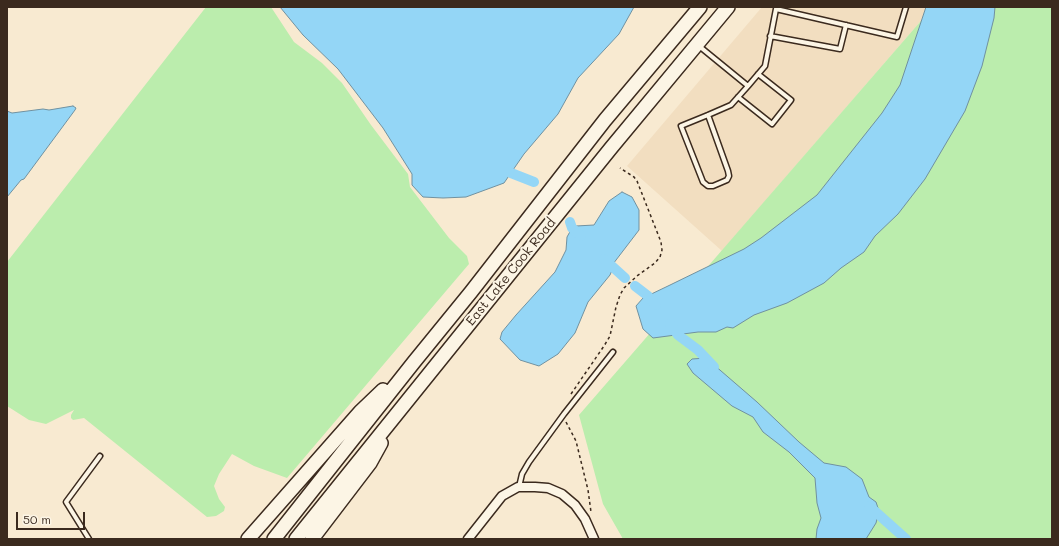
<!DOCTYPE html>
<style>
body{margin:0}
#map{position:relative;width:1059px;height:546px;overflow:hidden;background:#f8ead1;font-family:Mali,sans-serif}
canvas{display:block}
.frame{position:absolute;inset:0;border:8px solid #3b2a1e;pointer-events:none}
.scale{position:absolute;left:16px;top:512px;width:69px;height:18px;box-sizing:border-box;border:2px solid #3b2a1e;border-top:0;padding-left:5px;font-size:12px;line-height:14px;white-space:nowrap;color:#3b2a1e;-webkit-text-stroke:3px #fcf5e5;paint-order:stroke}
</style>
<div id="map">
<canvas width="1059" height="546"></canvas>
<div class="frame"></div>
<div class="scale">50 m</div>
</div>
<script>
const context = document.querySelector('canvas').getContext('2d');
context.lineJoin = 'round';
function fillPath(path, color) { context.fillStyle = color; context.fill(path, 'evenodd'); }
const shape = rows => new Path2D(rows.map(r => 'M' + r).join(''));
function trace(path, color, width, dash) { context.strokeStyle = color; context.lineWidth = width; context.lineCap = dash ? 'butt' : 'round'; context.setLineDash(dash || []); context.stroke(path); }
function drawText(font, color, halo, rows, align = 'center') {
  context.font = font + ' Mali,sans-serif'; context.lineWidth = 4; context.setLineDash([]); context.textBaseline = 'middle'; context.strokeStyle = halo; context.fillStyle = color; for (const [text, x, y, turn = 0] of rows) {
    context.save(); context.translate(x, y); context.rotate((+turn || 0) * Math.PI / 180); context.textAlign = isNaN(turn) ? turn : align; if (halo) context.strokeText(text, 0, 0); context.fillText(text, 0, 0); context.restore();
  }
}
fillPath(shape([
 [762,7,933,7,722,251,627,166]
]), '#f2dec0');
fillPath(shape([
 [206,7,271,7,294,42,322,63,342,83,371,125,408,174,410,187,449,238,467,256,469,264,287,478,254,466,232,454,219,474,214,486,219,499,225,507,224,511,216,516,207,517,84,418,73,420,71,418,71,415,74,410,46,424,29,420,7,406,7,262],
 [933,7,1052,7,1052,539,623,539,603,504,579,415]
]), '#bbedad');
const water = shape([
 [280,7,634,7,619,34,578,78,558,114,524,154,504,183,466,197,443,198,423,197,412,185,412,174,383,128,338,69,303,35,280,7],
 [926,7,995,7,994,18,982,66,965,111,925,179,898,214,875,236,864,252,841,268,824,283,787,303,754,315,733,328,727,327,716,332,698,332,653,338,643,329,636,306,643,298,668,286,744,249,761,238,817,195,882,113,900,85,926,7],
 [73,106,76,108,75,110,24,179,21,180,7,197,7,111,12,113,43,109,49,110,73,106],
 [622,192,632,197,639,210,639,230,613,264,613,268,610,275,588,302,575,333,558,354,539,366,520,360,500,339,502,332,516,315,555,272,566,250,567,237,572,228,576,226,594,225,609,201,622,192],
 [706,358,757,402,799,442,824,463,846,467,862,479,869,497,876,502,879,511,876,523,866,539,816,539,817,529,821,518,817,503,815,478,789,452,763,432,753,417,732,406,693,373,687,364,692,359,706,358]
]);
fillPath(water, '#94d6f6');
trace(water, '#7091a0', 1);
trace(shape([
 [511,173,534,182],
 [570,222,572,228,581,236],
 [604,259,625,278],
 [635,286,648,296,656,305],
 [670,324,678,335,698,350,714,367],
 [869,506,906,539]
]), '#94d6f6', 10);
const service = shape([
 [776,9,897,37,906,7],
 [770,36,840,49,846,25],
 [699,46,748,86,731,105,708,115,681,126,703,182,708,186,713,186,727,180,729,176,728,171,708,115],
 [748,86,765,66,776,9,777,8],
 [738,97,772,124,791,100,758,74],
 [519,487,522,474,529,462,564,414,613,352],
 [89,539,66,502,100,456]
]);
const minor = shape([
 [468,539,502,496,518,487,535,487,548,488,562,494,575,505,585,519,594,539]
]);
const primary = shape([
 [248,539,360,412,383,390],
 [274,539,414,362,471,292,605,120,700,7],
 [296,539,611,148,728,7],
 [312,539,370,463,381,443]
]);
trace(service, '#3b2a1e', 7);
trace(minor, '#3b2a1e', 11);
trace(primary, '#3b2a1e', 16);
trace(shape([
 [571,394,604,346,610,336,616,307,620,295,624,288,637,276,655,263,660,257,662,250,661,242,637,181,634,177,620,168],
 [566,422,576,441,588,490,591,512]
]), '#3b2a1e', 1.5, [3, 3]);
trace(service, '#fcf5e5', 4);
trace(minor, '#fcf5e5', 8);
trace(primary, '#fcf5e5', 13);
drawText('13px', '#3b2a1e', '#fcf5e5', [
 ["East Lake Cook Road",511,272,-51]
]);
</script>
